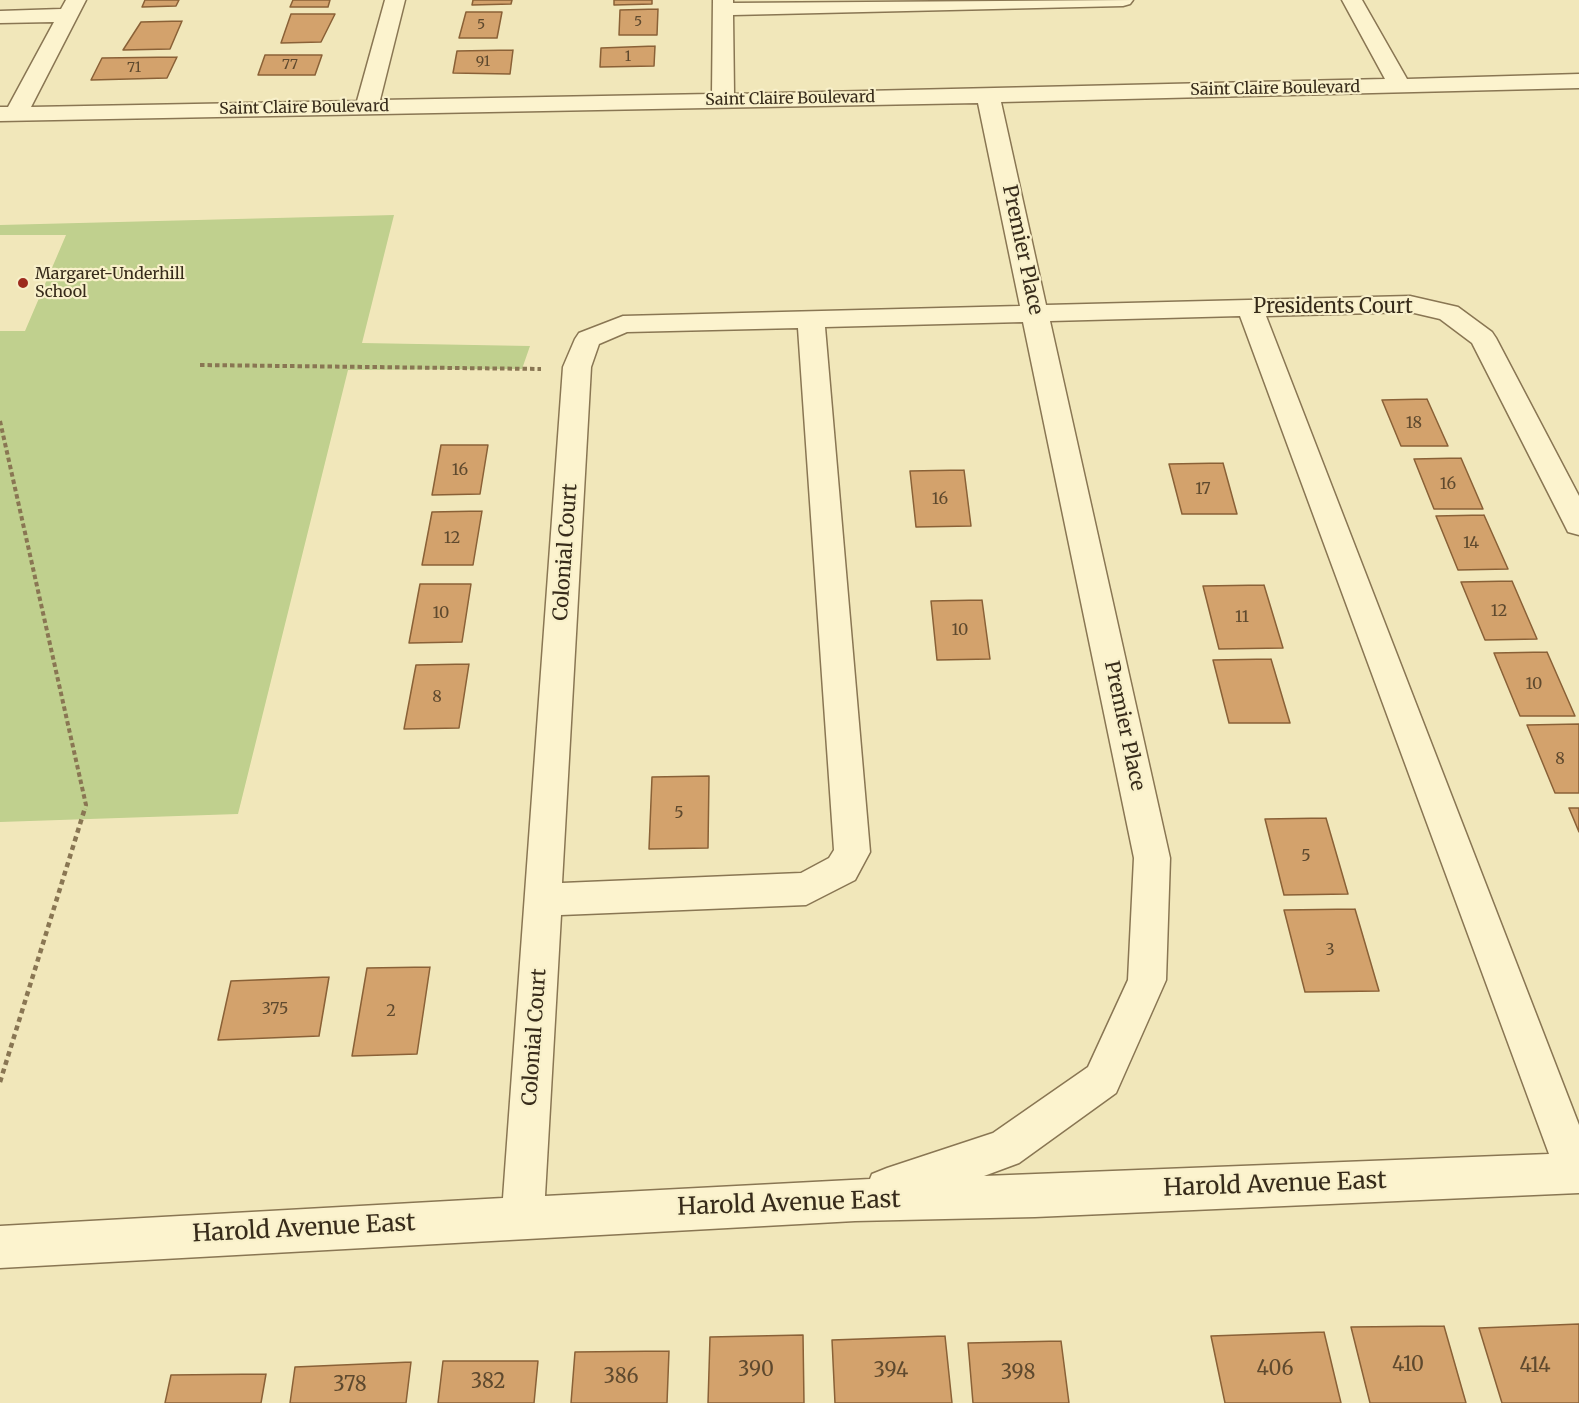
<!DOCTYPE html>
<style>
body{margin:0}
canvas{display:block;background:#f1e7ba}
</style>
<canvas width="1579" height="1403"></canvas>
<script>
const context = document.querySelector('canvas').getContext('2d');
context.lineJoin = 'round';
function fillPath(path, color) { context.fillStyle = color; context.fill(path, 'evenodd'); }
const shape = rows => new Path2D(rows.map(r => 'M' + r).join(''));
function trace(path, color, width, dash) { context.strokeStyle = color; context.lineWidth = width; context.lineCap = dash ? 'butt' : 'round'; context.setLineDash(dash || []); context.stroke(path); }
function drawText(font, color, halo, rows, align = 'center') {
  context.font = font + ' Merriweather,serif'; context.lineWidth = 4.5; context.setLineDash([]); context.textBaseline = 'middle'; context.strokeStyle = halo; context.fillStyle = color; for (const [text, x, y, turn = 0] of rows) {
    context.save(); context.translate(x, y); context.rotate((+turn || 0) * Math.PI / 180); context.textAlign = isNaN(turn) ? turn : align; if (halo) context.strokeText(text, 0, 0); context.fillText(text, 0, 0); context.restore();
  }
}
fillPath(shape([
 [394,215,362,343,530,346,522,369,348,370,238,814,0,822,0,331,25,331,66,235,0,235,0,225]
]), '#c0d08e');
const building = shape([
 [145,0,179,0,176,6,142,7,145,0],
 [293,0,330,0,328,7,290,7,293,0],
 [473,0,512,0,511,4,472,5,473,0],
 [614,0,652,0,652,4,614,5,614,0],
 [658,9,657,35,619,35,620,10,658,9],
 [466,12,502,12,497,38,459,38,466,12],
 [291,14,335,14,321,42,281,43,291,14],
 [182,21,170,49,123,50,141,22,182,21],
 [655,46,654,66,600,67,601,48,655,46],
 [513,50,510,74,453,73,457,51,513,50],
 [265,55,322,55,315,75,258,75,265,55],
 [177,57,167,78,91,80,102,58,177,57],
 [1427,399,1448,446,1401,446,1382,400,1427,399],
 [441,445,488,445,480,494,432,495,441,445],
 [1461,458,1483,509,1434,509,1414,459,1461,458],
 [1223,463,1237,514,1182,514,1169,464,1223,463],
 [964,470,971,526,916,527,910,471,964,470],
 [482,511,473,565,422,565,432,512,482,511],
 [1484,515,1508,569,1458,570,1436,516,1484,515],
 [1512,581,1537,639,1485,640,1461,582,1512,581],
 [420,584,471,584,462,642,409,643,420,584],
 [1264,585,1283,648,1219,649,1203,586,1264,585],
 [982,600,990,659,937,660,931,601,982,600],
 [1547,652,1575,716,1520,716,1494,653,1547,652],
 [1271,659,1290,723,1229,723,1213,660,1271,659],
 [469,664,459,728,404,729,416,665,469,664],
 [1579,724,1579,793,1555,793,1527,725,1579,724],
 [709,776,708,848,649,849,652,777,709,776],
 [1569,808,1579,808,1579,832,1569,808],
 [1326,818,1348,894,1284,895,1265,819,1326,818],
 [1355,909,1379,991,1305,992,1284,910,1355,909],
 [430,967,417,1054,352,1056,367,968,430,967],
 [329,977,319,1036,218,1040,231,981,329,977],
 [1579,1324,1579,1403,1502,1403,1479,1328,1579,1324],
 [1444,1326,1466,1403,1370,1403,1351,1327,1444,1326],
 [1324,1332,1341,1403,1225,1403,1211,1336,1324,1332],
 [803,1335,804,1403,708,1403,710,1337,803,1335],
 [945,1336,952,1403,835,1403,832,1340,945,1336],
 [1061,1341,1069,1403,973,1403,968,1343,1061,1341],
 [669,1351,667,1403,571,1403,575,1352,669,1351],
 [443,1361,538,1361,534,1403,438,1403,443,1361],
 [411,1362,406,1403,290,1403,295,1367,411,1362],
 [266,1374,261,1403,165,1403,171,1375,266,1374]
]);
fillPath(building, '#d3a26c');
trace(building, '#8a6137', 1.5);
const minor = shape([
 [66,0,86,0,31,107,357,101,385,0,405,0,380,100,712,94,713,0,733,0,733,3,1133,0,1130,4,1123,6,733,15,734,94,1385,79,1342,0,1362,0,1407,79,1579,74,1579,88,1001,102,1046,305,1410,296,1458,307,1492,332,1496,338,1579,496,1579,535,1568,532,1564,524,1472,343,1440,319,1410,312,1266,316,1579,1125,1579,1193,1035,1217,855,1221,0,1268,0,1226,503,1198,563,367,575,339,579,333,623,316,1020,306,978,103,0,121,0,107,8,107,54,22,0,23,0,11,61,9,66,0],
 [1240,316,1549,1154,984,1176,1019,1163,1116,1093,1166,980,1170,858,1050,321,1240,316],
 [1023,322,1134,858,1128,980,1088,1067,993,1133,887,1168,872,1174,870,1179,545,1196,561,915,806,905,855,880,870,852,825,327,1023,322],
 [798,328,834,850,829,858,801,873,562,883,591,367,599,344,627,332,798,328]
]);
trace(minor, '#897653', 3);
trace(shape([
 [200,365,541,369],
 [0,421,86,805,85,809]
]), '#897653', 4, [4.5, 3]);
trace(shape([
 [0,1082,85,808]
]), '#897653', 4.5, [5, 4]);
fillPath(minor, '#fcf3ce');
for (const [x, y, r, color] of [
 [23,283,6,"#9d2c1e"]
]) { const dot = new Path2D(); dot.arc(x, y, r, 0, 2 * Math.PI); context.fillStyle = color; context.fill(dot); trace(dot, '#f8f0ca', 2); }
drawText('14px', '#5e492e', null, [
 ["5",638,22],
 ["5",481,25],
 ["1",628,57],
 ["91",483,62],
 ["77",290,65],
 ["71",134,68]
]);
drawText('16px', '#372b1a', '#f8f0ca', [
 ["Saint Claire Boulevard",1275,89,-1],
 ["Saint Claire Boulevard",790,99,-1],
 ["Saint Claire Boulevard",304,108,-1]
]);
drawText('16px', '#372b1a', '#f8f0ca', [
 ["Margaret-Underhill",35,274],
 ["School",35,292]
], 'left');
drawText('16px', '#5e492e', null, [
 ["18",1414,423],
 ["16",460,470],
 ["16",1448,484],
 ["17",1203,489],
 ["16",940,499],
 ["12",452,538],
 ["14",1471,543],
 ["12",1499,611],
 ["10",441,613],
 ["11",1242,617],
 ["10",960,630],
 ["10",1534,684],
 ["8",437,697],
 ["8",1560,759],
 ["5",679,813],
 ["5",1306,856],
 ["3",1330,950],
 ["375",275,1009],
 ["2",391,1011]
]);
drawText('20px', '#372b1a', '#f8f0ca', [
 ["Premier Place",1022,250,78],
 ["Presidents Court",1333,307],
 ["Colonial Court",566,552,-86],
 ["Premier Place",1124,726,78],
 ["Colonial Court",535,1037,-86]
]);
drawText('20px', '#5e492e', null, [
 ["410",1408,1365],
 ["414",1535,1366],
 ["406",1275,1369],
 ["390",756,1370],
 ["394",891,1371],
 ["398",1018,1373],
 ["386",621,1377],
 ["382",488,1382],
 ["378",350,1385]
]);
drawText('24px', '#372b1a', '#f8f0ca', [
 ["Harold Avenue East",1275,1185,-2],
 ["Harold Avenue East",789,1204,-2],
 ["Harold Avenue East",304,1229,-3]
]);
</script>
